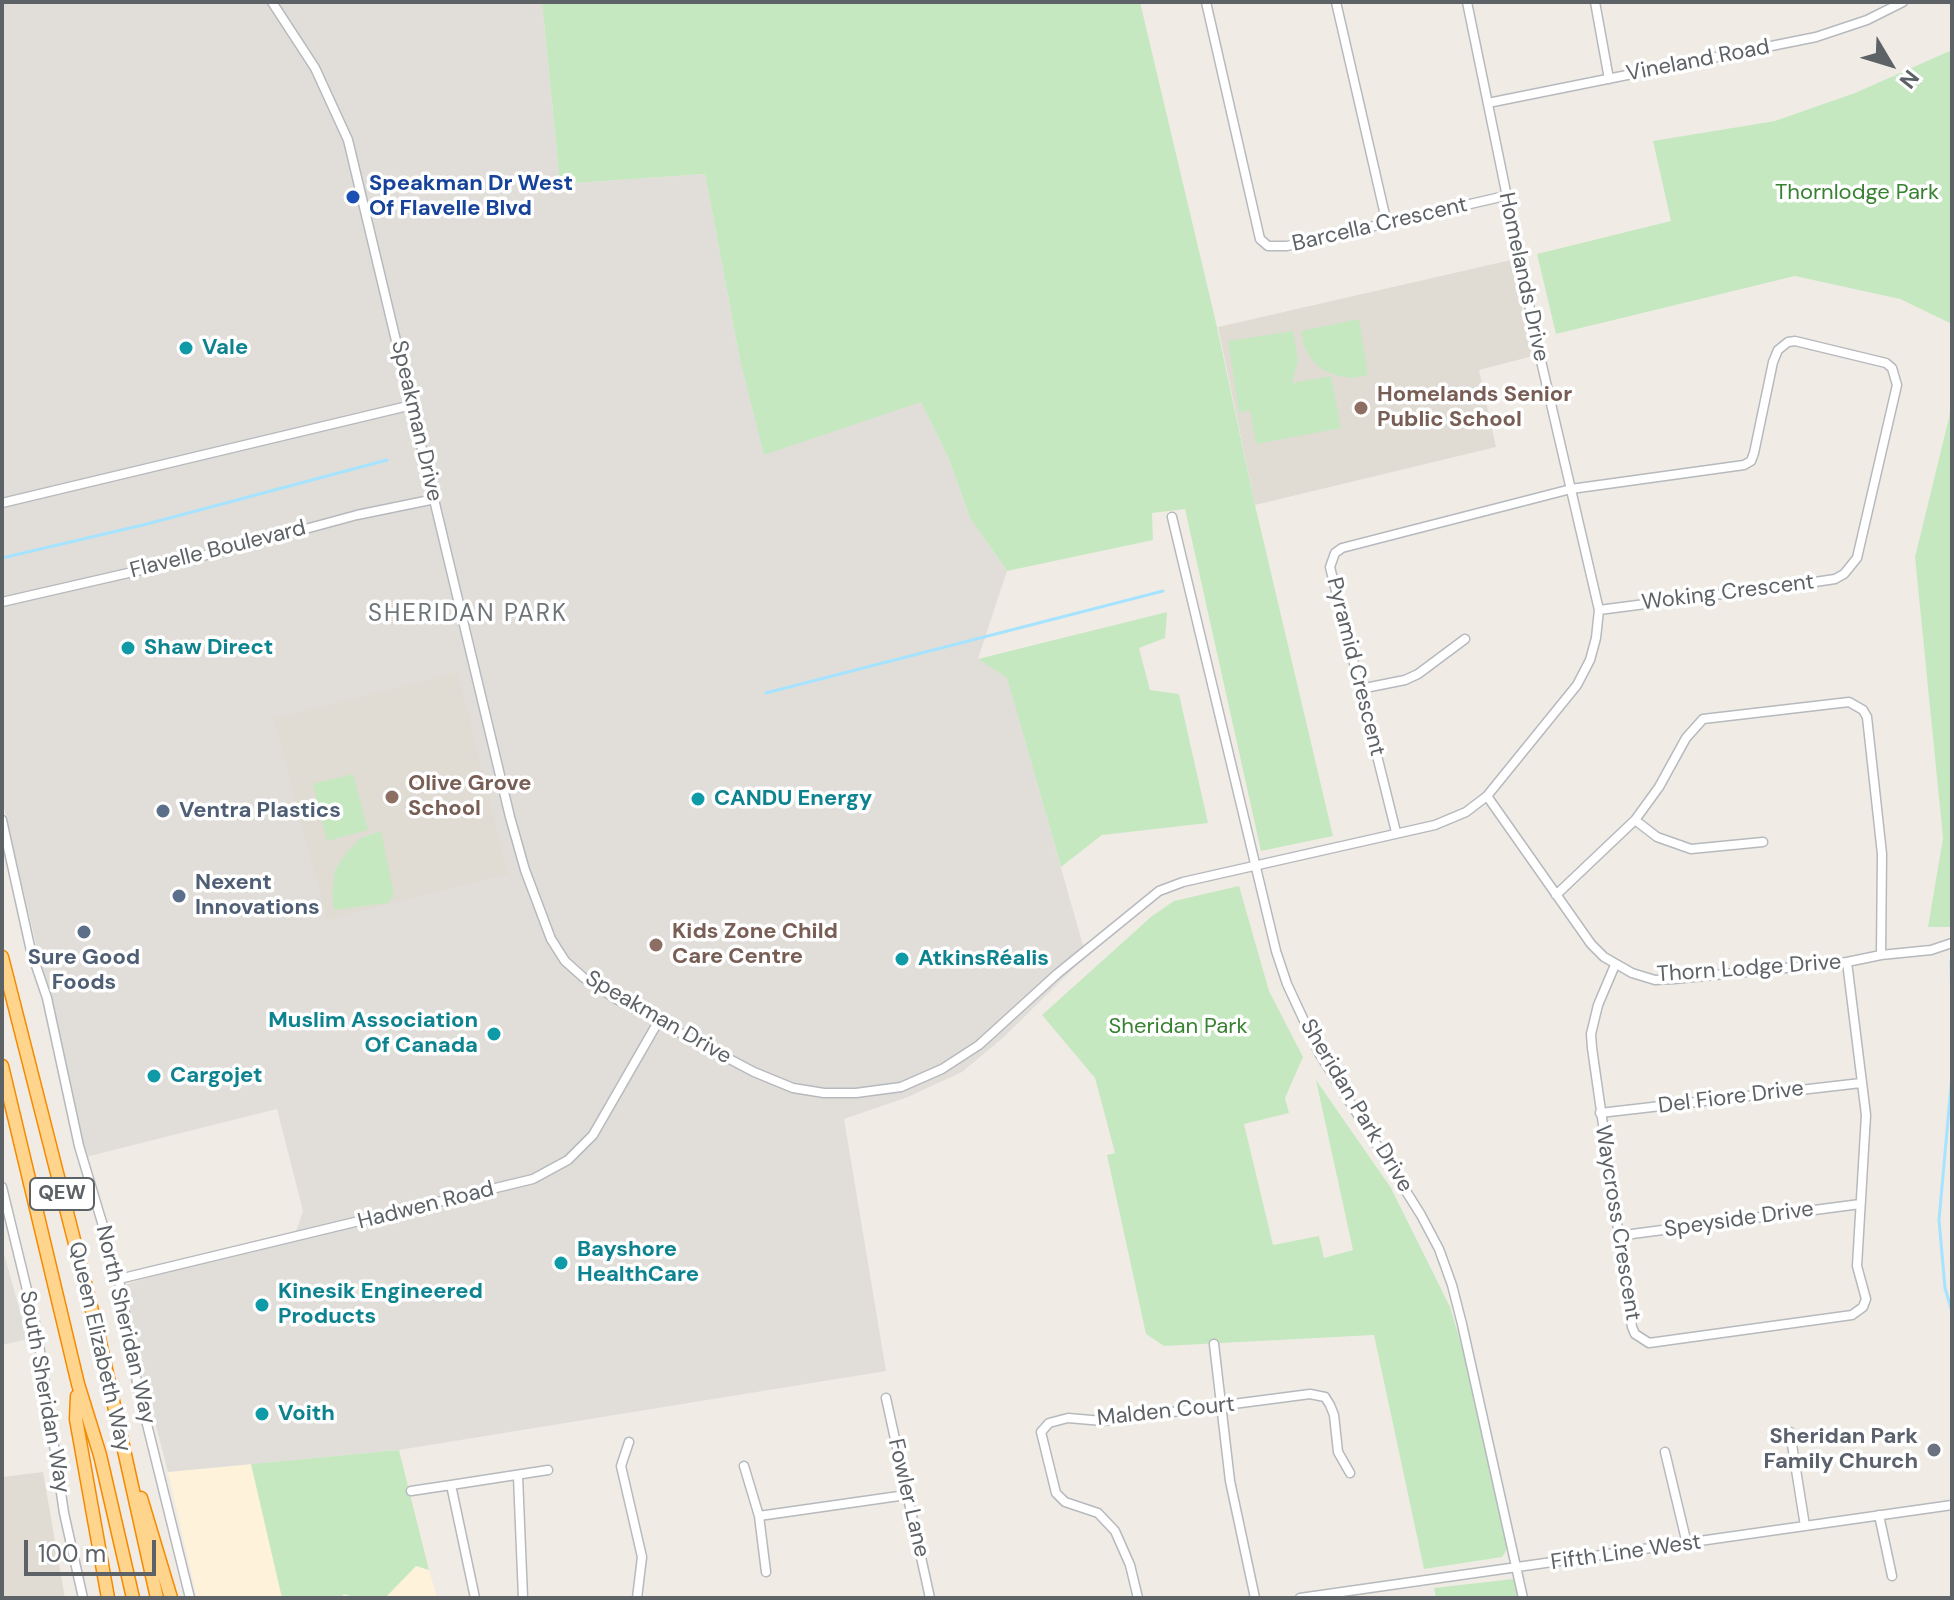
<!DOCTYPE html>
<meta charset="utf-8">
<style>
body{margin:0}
#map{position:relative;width:1954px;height:1600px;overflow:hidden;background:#f0ece5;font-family:"DM Sans",sans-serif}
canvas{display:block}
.frame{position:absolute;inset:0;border:4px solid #5d6266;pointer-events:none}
.north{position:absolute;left:1850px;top:24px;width:80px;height:80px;-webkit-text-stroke:6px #fff;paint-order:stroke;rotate:128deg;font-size:22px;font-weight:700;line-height:32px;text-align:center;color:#5d6266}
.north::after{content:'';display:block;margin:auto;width:28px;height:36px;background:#5d6266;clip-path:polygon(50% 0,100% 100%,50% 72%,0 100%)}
.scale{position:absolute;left:24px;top:1540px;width:132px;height:36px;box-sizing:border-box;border:4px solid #5d6266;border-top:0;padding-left:10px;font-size:24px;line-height:28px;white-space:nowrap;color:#5d6266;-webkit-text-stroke:6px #fff;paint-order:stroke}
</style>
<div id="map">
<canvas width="1954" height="1600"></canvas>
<div class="frame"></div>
<div class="north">N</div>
<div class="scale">100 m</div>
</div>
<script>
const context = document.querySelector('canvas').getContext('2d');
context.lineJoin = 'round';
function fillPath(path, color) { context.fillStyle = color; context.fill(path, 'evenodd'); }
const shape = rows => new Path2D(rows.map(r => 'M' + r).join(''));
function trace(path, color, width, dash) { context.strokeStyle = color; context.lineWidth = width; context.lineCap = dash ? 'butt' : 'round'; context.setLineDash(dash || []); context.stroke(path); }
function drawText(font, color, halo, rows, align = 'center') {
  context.font = font + ' "DM Sans",sans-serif'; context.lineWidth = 7; context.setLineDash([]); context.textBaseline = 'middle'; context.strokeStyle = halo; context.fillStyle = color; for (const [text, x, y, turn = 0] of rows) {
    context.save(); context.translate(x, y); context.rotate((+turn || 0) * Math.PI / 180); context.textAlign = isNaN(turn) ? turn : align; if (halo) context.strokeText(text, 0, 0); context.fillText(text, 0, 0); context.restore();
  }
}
fillPath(shape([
 [251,1464,282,1598,197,1598,168,1472],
 [416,1566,429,1570,437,1598,385,1598]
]), '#fff2db');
fillPath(shape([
 [2,2,542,2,560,184,705,174,740,360,921,402,949,459,970,518,1007,571,978,659,1007,677,1086,956,1005,1036,962,1072,908,1097,844,1119,886,1371,399,1450,168,1472,122,1295,127,1284,211,1258,294,1237,303,1211,277,1109,86,1157,2,799],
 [2,1247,28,1339,2,1345]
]), '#e1deda');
fillPath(shape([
 [1511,260,1533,356,1479,370,1496,447,1255,505,1218,327],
 [458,673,508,874,327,920,274,719],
 [43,1472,65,1598,2,1598,2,1477]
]), '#e0dbd3');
fillPath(shape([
 [542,2,1140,2,1217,327,1255,505,1333,836,1261,851,1185,509,1152,513,1153,540,1007,571,970,518,949,459,921,402,764,455,740,360,705,174,560,184],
 [1952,50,1952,324,1900,299,1795,276,1556,334,1537,254,1671,221,1653,141,1775,121,1855,93],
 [1359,319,1368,375,1353,378,1338,376,1323,370,1312,360,1304,346,1301,331],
 [1293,331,1298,361,1292,383,1331,376,1341,428,1256,444,1250,410,1239,413,1228,341],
 [1952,392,1952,927,1928,927,1943,838,1915,557,1949,418],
 [1167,612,1165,638,1139,648,1150,690,1179,694,1208,823,1102,835,1061,867,1007,678,978,659],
 [353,774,368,830,327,841,313,784],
 [381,831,394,895,388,903,334,910,332,892,335,870,346,853,361,838],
 [1239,886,1269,991,1303,1057,1285,1098,1289,1113,1244,1124,1273,1245,1319,1236,1324,1258,1353,1250,1316,1080,1391,1188,1450,1307,1466,1360,1509,1546,1502,1557,1424,1569,1374,1335,1164,1346,1146,1334,1107,1155,1115,1153,1095,1078,1042,1015,1152,916,1174,901],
 [399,1450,429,1570,416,1566,385,1598,356,1598,344,1594,340,1598,282,1598,251,1464],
 [1513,1579,1518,1585,1520,1598,1436,1598,1434,1588]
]), '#c6e8c1');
trace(shape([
 [2,558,147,524,387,460],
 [766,693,1163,591],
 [1951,960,1952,1010],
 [1952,1075,1939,1220,1945,1288,1952,1312]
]), '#a6e3ff', 3);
const minor = shape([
 [272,2,315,68,348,140,510,817,525,870,551,939,565,961,584,978,616,999,754,1072,793,1088,824,1093,856,1093,901,1087,942,1069,979,1045,1057,974,1159,891,1183,882,1435,825,1466,812,1487,796,1577,685,1590,660,1596,638,1599,610,1538,348,1467,2],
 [1206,2,1260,239,1268,246,1287,246,1505,196],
 [1336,2,1387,224],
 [1595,2,1609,79],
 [1488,103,1816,37,1867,20,1903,2],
 [2,503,412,405],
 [1172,517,1276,951,1287,984,1319,1053,1421,1215,1439,1249,1452,1285,1462,1324,1523,1598],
 [2,602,224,551,357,515,435,499],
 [1360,689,1405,680,1418,674,1465,639],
 [1487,796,1591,944,1604,957,1632,973,1655,980,1674,979,1847,962,1881,955,1931,950,1952,943],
 [2,820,31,951,47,998,79,1146,119,1279,138,1388,190,1598],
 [1635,820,1657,837,1691,849,1763,842],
 [1396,832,1330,567,1335,553,1342,548,1571,489,1744,465,1751,461,1754,453,1773,362,1778,350,1788,342,1795,341,1886,363,1892,368,1897,385,1857,558,1844,574,1835,579,1815,582,1599,610],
 [1556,895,1635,820,1659,787,1686,738,1703,719,1849,702,1863,710,1867,717,1882,854,1881,955],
 [1615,965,1598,1005,1591,1034,1592,1048,1632,1327,1635,1334,1649,1343,1852,1315,1863,1307,1866,1299,1857,1266,1866,1115,1847,962],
 [1600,1113,1861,1083],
 [2,1187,37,1331,64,1513,83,1598],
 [1617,1236,1860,1204],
 [119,1279,533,1179,568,1160,593,1135,658,1022],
 [1214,1344,1230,1481,1255,1598],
 [886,1398,930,1598],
 [1790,1432,1805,1526],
 [629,1442,621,1466,642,1557,637,1598],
 [1665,1452,1687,1544],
 [744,1466,759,1516,766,1572],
 [518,1476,523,1598],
 [411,1491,451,1485],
 [1879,1515,1892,1576],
 [759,1516,906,1495],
 [475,1598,451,1485,548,1470],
 [1138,1598,1130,1565,1115,1531,1098,1513,1065,1502,1056,1493,1041,1432,1049,1423,1068,1418,1103,1421,1310,1394,1325,1397,1330,1405,1334,1415,1338,1452,1350,1473],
 [1300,1598,1952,1505]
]);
const highway = shape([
 [2,957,99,1338,157,1598],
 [2,1066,78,1384,100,1455,133,1598],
 [77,1396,76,1419,108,1598],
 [141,1498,171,1598]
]);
trace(minor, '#b6b9bd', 11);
trace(highway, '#f58a00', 15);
trace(minor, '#fff', 8);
trace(highway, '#ffd48d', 12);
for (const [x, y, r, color] of [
 [353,197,8,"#1a4fb4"],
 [186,348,8,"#0f9aa8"],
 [1361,408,8,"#8d6e63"],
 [128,648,8,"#0f9aa8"],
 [392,797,8,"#8d6e63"],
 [698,799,8,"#0f9aa8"],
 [163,811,8,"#5c6f8a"],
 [179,896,8,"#5c6f8a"],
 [84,932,8,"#5c6f8a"],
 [656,945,8,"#8d6e63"],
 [902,959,8,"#0f9aa8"],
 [494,1034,8,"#0f9aa8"],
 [154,1076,8,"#0f9aa8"],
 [561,1263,8,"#0f9aa8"],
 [262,1305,8,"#0f9aa8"],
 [262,1414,8,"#0f9aa8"],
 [1934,1450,8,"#6b7280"]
]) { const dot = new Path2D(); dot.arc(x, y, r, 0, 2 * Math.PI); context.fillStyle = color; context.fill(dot); trace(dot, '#fff', 3); }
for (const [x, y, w] of [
 [62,1194,64]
]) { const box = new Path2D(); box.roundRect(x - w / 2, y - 16, w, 32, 6); context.fillStyle = '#fff'; context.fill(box); trace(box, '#5d6266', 2); }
drawText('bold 20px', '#5d6266', null, [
 ["QEW",62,1194]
]);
drawText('22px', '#5d6266', '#fff', [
 ["Vineland Road",1698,61,-11],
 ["Barcella Crescent",1380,225,-13],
 ["Homelands Drive",1523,277,78],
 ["Speakman Drive",416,421,77],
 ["Flavelle Boulevard",218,550,-14],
 ["Woking Crescent",1728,593,-7],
 ["Pyramid Crescent",1355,667,76],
 ["Thorn Lodge Drive",1749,969,-4],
 ["Speakman Drive",658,1018,30],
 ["Del Fiore Drive",1731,1098,-7],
 ["Sheridan Park Drive",1356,1106,59],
 ["Hadwen Road",426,1206,-14],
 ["Speyside Drive",1739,1220,-8],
 ["Waycross Crescent",1617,1223,81],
 ["North Sheridan Way",125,1325,77],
 ["Queen Elizabeth Way",99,1347,77],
 ["South Sheridan Way",44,1392,80],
 ["Malden Court",1166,1412,-6],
 ["Fowler Lane",908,1498,77],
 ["Fifth Line West",1626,1553,-8]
]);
drawText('bold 22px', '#164399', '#fff', [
 ["Speakman Dr West",369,184],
 ["Of Flavelle Blvd",369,209]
], 'left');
drawText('22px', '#378230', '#fff', [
 ["Thornlodge Park",1857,193],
 ["Sheridan Park",1178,1027]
]);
drawText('bold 22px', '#0d838f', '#fff', [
 ["Vale",202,348],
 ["Shaw Direct",144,648],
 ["CANDU Energy",714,799],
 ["AtkinsRéalis",918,959],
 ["Muslim Association",478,1021,"right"],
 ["Of Canada",478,1046,"right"],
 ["Cargojet",170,1076],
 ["Bayshore",577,1250],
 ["HealthCare",577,1275],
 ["Kinesik Engineered",278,1292],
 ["Products",278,1317],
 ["Voith",278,1414]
], 'left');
drawText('bold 22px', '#785e54', '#fff', [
 ["Homelands Senior",1377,395],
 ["Public School",1377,420],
 ["Olive Grove",408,784],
 ["School",408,809],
 ["Kids Zone Child",672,932],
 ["Care Centre",672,957]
], 'left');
drawText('bold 22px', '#4e5e75', '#fff', [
 ["Ventra Plastics",179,811],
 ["Nexent",195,883],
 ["Innovations",195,908],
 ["Sure Good",84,958,"center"],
 ["Foods",84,983,"center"]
], 'left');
drawText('bold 22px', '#5b616d', '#fff', [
 ["Sheridan Park",1918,1437],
 ["Family Church",1918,1462]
], 'right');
context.letterSpacing = '2px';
drawText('24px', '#6e7578', '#fff', [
 ["SHERIDAN PARK",468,615]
]);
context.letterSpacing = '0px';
</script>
